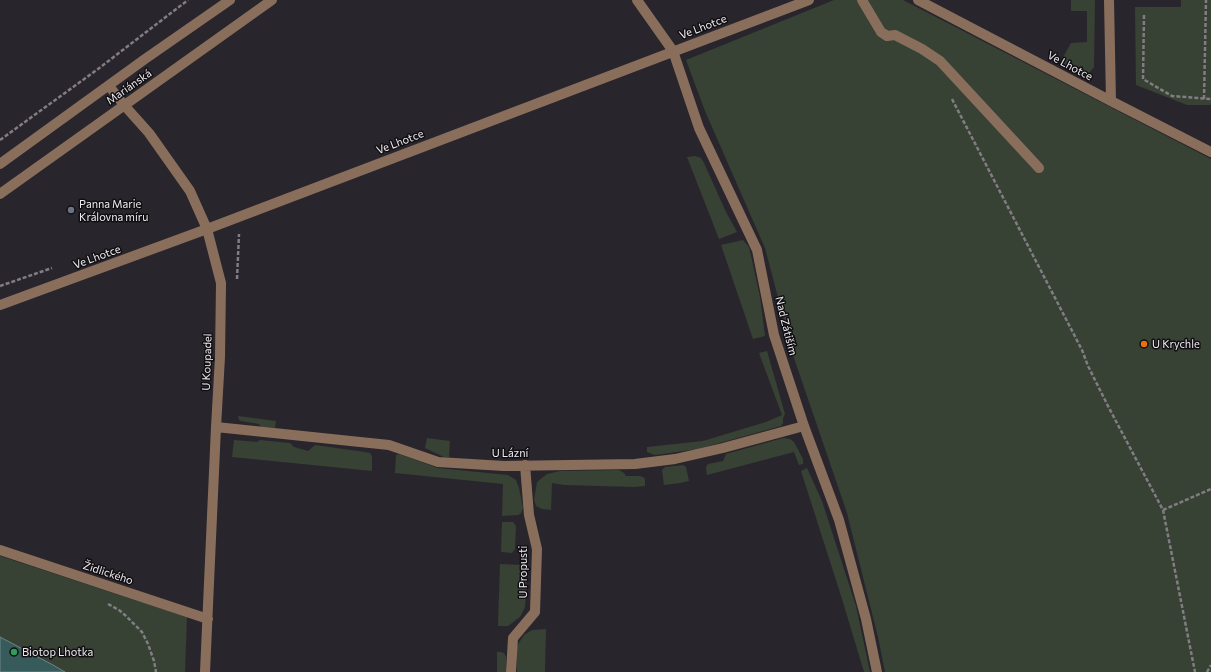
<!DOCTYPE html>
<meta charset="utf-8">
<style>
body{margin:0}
canvas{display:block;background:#29252c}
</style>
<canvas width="1211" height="672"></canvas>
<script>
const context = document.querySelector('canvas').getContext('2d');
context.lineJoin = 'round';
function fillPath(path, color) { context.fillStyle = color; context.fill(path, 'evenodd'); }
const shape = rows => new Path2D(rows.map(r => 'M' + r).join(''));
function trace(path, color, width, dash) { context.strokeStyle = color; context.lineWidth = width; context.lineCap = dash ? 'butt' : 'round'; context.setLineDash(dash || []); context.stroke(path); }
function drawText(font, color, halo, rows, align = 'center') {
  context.font = font + ' Commissioner,sans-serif'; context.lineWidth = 3; context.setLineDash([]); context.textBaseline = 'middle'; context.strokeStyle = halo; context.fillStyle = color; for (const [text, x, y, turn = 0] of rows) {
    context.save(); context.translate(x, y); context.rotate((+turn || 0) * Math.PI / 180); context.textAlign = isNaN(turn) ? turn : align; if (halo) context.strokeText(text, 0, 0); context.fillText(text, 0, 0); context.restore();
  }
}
fillPath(shape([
 [834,0,903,0,1211,159,1211,672,885,672,878,637,847,513,794,358,765,248,705,111,686,60],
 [1071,0,1095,0,1094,67,1089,73,1080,74,1060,63,1071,43,1087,42,1087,11,1071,11],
 [1181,0,1211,0,1211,105,1187,105,1136,85,1135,7,1181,7],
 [695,156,701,158,704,163,726,212,737,232,719,239,687,157],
 [743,240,749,247,752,260,760,297,765,336,753,339,721,245],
 [767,351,785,414,783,418,783,423,781,426,698,449,655,455,647,452,647,447,703,441,766,422,782,415,759,353],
 [238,416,276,421,275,428,262,427,260,426,259,424,241,421,239,420],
 [427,438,450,441,449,457,444,457,425,448],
 [783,438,790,439,794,442,803,459,803,464,799,465,794,452,707,475,706,467,708,464,723,461,726,454],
 [234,440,257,442,260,440,290,443,294,447,308,451,315,445,365,452,370,453,372,456,372,471,232,457],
 [399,454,438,468,508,475,516,480,519,488,523,508,521,513,518,515,502,516,503,484,395,473,396,455],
 [683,465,686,467,689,481,680,483,664,485,662,470,665,467],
 [807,468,822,501,856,606,870,672,864,672,842,599,801,471],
 [619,470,624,473,626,476,640,476,643,477,645,479,645,486,634,487,564,485,552,483,551,510,542,509,536,506,534,500,537,482,547,474,560,471],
 [502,522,513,522,516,526,515,549,512,553,501,552],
 [0,556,187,617,185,672,65,672,0,637],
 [500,564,522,565,526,568,527,572,525,607,520,617,508,626,498,626],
 [546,629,545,672,517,672,517,646,524,635,532,630],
 [497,652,501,652,504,653,506,657,506,672,497,672]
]), '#374134');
const water = shape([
 [0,637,53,665,65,672,0,672,0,637]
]);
fillPath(water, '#375a5a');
trace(water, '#6e8687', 1);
trace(shape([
 [1144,15,1143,79,1172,96,1211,99],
 [952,99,1082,350,1088,366,1109,408,1163,510,1195,672],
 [1204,99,1206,0],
 [0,140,98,69,188,0],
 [237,279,239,234],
 [0,286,52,268],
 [1163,510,1211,489],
 [108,604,119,610,126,616,142,632,148,644,154,661,156,672],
 [1207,672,1211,665]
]), '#817d83', 2.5, [4, 2]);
trace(shape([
 [637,0,673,51,699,128,757,250,774,335,804,426,839,520,866,619,877,672],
 [862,0,881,32,887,36,895,35,922,49,940,61,1039,168],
 [918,0,1111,101,1211,152],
 [1109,0,1111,101],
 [109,86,124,105,149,133,190,191,207,229,221,283,220,357,216,427,205,672],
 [0,164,145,59,230,0],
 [0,194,272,0],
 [0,305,207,229,809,0],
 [216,427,389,445,438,462,504,466,635,464,675,459,723,448,804,426],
 [0,550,208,619],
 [511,672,513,638,535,612,537,549,529,515,525,465]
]), '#8a6e5c', 10);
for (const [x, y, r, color] of [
 [71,210,4,"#6b7280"],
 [1144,344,4,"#e8710a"],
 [14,652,4,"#2e9e5b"]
]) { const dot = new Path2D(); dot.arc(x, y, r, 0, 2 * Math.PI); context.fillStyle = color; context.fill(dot); trace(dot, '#110f12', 1.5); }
drawText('11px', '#eeebf0', '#110f12', [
 ["Ve Lhotce",703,27,-21],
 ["Ve Lhotce",1070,66,28],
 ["Mariánská",129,87,-35],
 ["Ve Lhotce",400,142,-21],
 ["Ve Lhotce",97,257,-20],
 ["Nad Zátiším",786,326,76],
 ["U Koupadel",207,362,-88],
 ["U Lázní",510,453],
 ["U Propusti",523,572,-90],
 ["Židlického",108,573,18]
]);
drawText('11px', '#eeebf0', '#110f12', [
 ["Panna Marie",79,204],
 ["Královna míru",79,217],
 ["U Krychle",1152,344],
 ["Biotop Lhotka",22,652]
], 'left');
</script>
